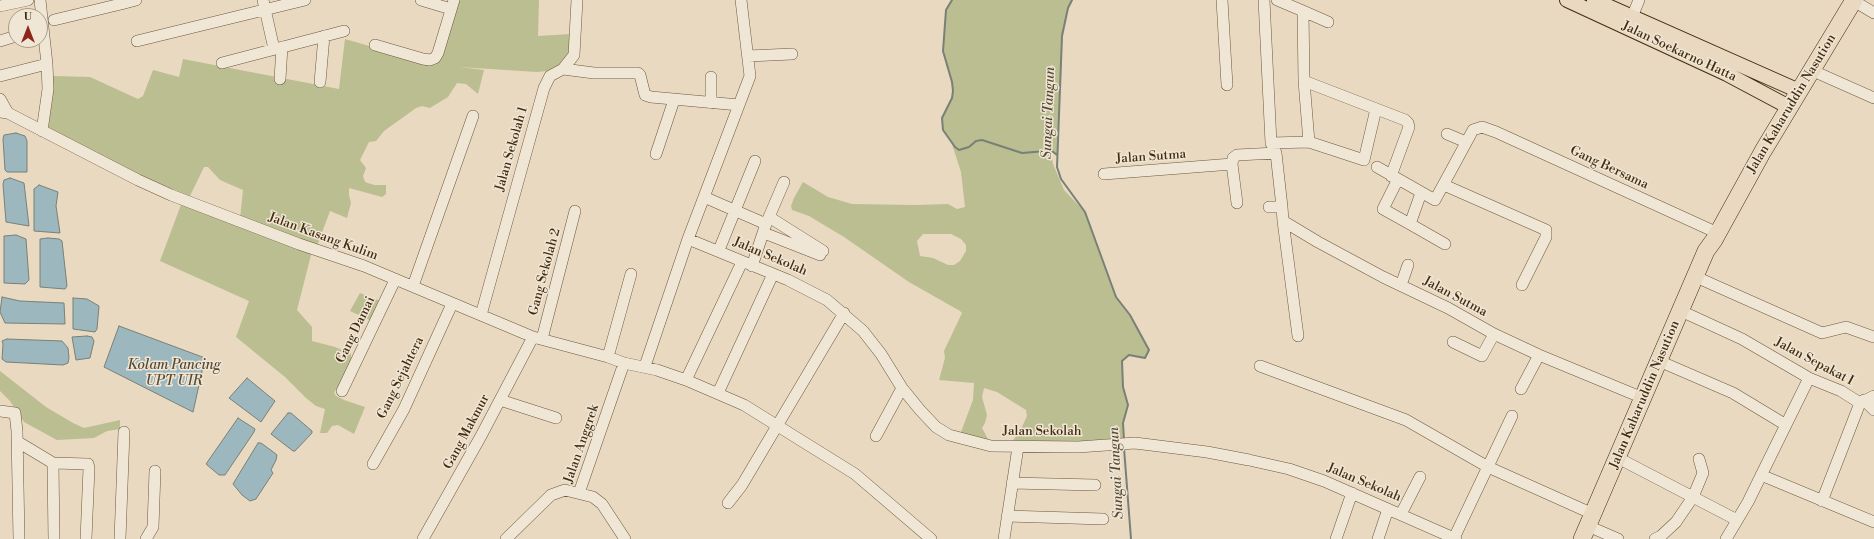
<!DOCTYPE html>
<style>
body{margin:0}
#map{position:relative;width:1874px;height:539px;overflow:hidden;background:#e8d9c0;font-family:"Libre Bodoni",serif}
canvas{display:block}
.north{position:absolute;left:8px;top:8px;width:40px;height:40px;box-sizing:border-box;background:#f0e6d6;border:1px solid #ab9c86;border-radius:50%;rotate:0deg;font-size:11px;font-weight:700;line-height:16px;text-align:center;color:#442d0f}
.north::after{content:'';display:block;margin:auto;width:14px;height:18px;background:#8f2418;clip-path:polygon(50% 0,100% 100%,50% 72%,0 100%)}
</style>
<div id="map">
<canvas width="1874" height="539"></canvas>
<div class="north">U</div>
</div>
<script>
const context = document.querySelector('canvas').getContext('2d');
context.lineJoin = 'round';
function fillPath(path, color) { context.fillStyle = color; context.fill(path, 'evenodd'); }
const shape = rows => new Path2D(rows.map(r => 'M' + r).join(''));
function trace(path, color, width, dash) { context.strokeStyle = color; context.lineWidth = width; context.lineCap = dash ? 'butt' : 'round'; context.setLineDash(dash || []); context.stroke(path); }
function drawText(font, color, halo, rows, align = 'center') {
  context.font = font + ' "Libre Bodoni",serif'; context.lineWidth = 3; context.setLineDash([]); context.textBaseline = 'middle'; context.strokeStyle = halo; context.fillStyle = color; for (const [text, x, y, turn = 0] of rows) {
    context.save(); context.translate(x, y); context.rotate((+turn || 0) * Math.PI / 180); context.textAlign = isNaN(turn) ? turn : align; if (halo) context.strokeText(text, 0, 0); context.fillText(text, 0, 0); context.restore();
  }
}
fillPath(shape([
 [458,0,539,0,538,36,571,34,571,50,560,65,547,71,537,72,459,67,484,70,478,94,466,84,457,83,448,97,430,108,422,106,416,108,384,131,376,141,369,142,360,160,366,168,363,176,365,182,374,185,386,185,386,194,382,197,349,188,349,195,351,203,347,218,330,211,317,246,240,219,243,190,220,180,208,167,204,167,190,196,127,170,46,130,53,76,90,77,138,99,143,96,153,70,179,77,183,59,339,89,345,39,435,65,448,35],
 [952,0,1072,0,1068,8,1062,36,1057,155,1052,151,1046,151,1052,157,1053,164,1064,190,1085,212,1116,297,1130,316,1149,350,1145,358,1129,355,1122,361,1123,387,1128,405,1123,423,1124,440,1092,442,1011,443,1021,429,1027,416,1026,410,997,392,984,388,982,397,987,415,985,423,982,428,989,441,965,435,961,432,973,400,974,383,939,380,945,358,944,351,962,313,960,311,909,282,844,237,809,216,792,210,791,206,794,198,803,182,828,197,852,204,916,205,948,204,957,209,965,207,961,172,951,141,943,130,942,118,952,98,953,91,952,82,943,51,946,10],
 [923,234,951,234,961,239,966,245,966,251,960,261,954,265,948,265,933,258,920,256,917,241],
 [182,202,312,251,297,310,312,327,312,341,335,347,351,354,351,364,334,393,336,396,344,400,365,407,354,434,338,425,332,426,327,433,320,433,325,409,316,406,306,398,285,377,236,337,249,301,160,261],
 [360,293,383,302,372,321,350,311],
 [0,371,46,407,73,423,84,428,120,420,120,429,107,431,94,438,57,440,24,422,10,401,0,391]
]), '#babe90');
const water = shape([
 [16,133,25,136,27,141,27,172,7,172,5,170,3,139,4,135,16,133],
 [10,178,24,183,29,226,6,222,3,184,4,180,10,178],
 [39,185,58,192,56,206,60,233,34,231,34,189,39,185],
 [16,235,26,239,29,280,25,284,4,283,4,236,16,235],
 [48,238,59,239,62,241,67,286,65,289,40,287,40,239,48,238],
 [2,297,20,301,64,303,65,324,5,323,0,312,2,297],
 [73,298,87,299,99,306,97,329,95,332,73,329,73,298],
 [119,326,205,358,193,412,104,367,119,326],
 [87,336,92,337,94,341,90,358,76,360,72,337,87,336],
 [7,339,62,341,68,348,69,358,68,363,63,365,6,362,2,359,3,344,2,341,7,339],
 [247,378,275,401,261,422,229,398,247,378],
 [288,413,291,413,312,431,312,433,295,451,293,451,271,434,288,413],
 [238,418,255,429,254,432,225,475,219,475,206,464,238,418],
 [258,443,261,443,272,451,277,455,276,460,271,470,273,473,256,499,250,501,242,495,233,484,258,443]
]);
fillPath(water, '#9cb7bd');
trace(water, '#798077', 1);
trace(shape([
 [952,0,946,10,943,51,952,82,953,91,952,98,942,118,943,130,955,147,959,150,969,147,976,141,982,140,1022,153,1046,151,1052,151,1057,155],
 [1072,0,1068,8,1062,36,1057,167,1061,179,1085,212,1116,297,1130,315,1149,350,1145,358,1129,355,1122,361,1123,387,1128,405,1123,423,1124,440],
 [1124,448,1131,539]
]), '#798077', 2);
const minor = shape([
 [40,0,47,64,48,89,42,131],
 [119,0,121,4,136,0],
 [263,0,274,49],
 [421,0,451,9],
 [1222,0,1227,85],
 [1264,0,1271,143,1276,153,1282,207],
 [1277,0,1303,11,1304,81],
 [1854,1,1874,13],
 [0,6,28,0],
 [1303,11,1328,22],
 [1632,17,1639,0],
 [54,20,121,4],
 [0,41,16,36],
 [137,41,305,0],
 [375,45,423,59,430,60,435,58,438,53,454,0],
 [748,56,792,54],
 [222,63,344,31],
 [563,69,594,73,638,73,640,75,645,95,651,97,739,105],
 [1811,70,1874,98],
 [0,76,47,64],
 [280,79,282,47],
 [320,82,324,36],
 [0,99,8,113],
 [711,103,711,77],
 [0,112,8,113,138,180,171,195,299,244,364,266,533,337,608,357,624,363,657,370,686,380,744,405,855,474,931,539],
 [1447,134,1466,142],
 [1309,142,1364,160,1376,109],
 [1271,143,1309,142,1304,81,1405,120,1408,123,1409,127,1391,176],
 [656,154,674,100],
 [1232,164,1233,158,1237,155,1276,153],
 [1377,167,1435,200,1473,130,1482,127,1496,132,1711,230],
 [1104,174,1232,164,1237,203],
 [1398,179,1383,209,1410,224],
 [1444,185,1546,230,1546,237,1522,285],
 [1421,193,1410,224,1445,244],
 [704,197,766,224],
 [1269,207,1282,207,1283,221,1318,242,1383,277,1448,308,1494,334,1539,355,1643,398],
 [769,217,823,251],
 [1283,221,1298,336],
 [764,233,820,255],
 [688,239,788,280,827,300,863,331,881,354,902,388,920,410,936,427,949,435,991,446,1078,447,1135,443,1207,452,1249,460,1289,469,1324,481,1456,539],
 [719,250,755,161],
 [752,266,766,224,784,182],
 [1696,277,1822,333,1846,327,1874,337],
 [1401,285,1408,265],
 [413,286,473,116],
 [1681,311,1742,339,1809,378,1841,391,1860,403,1822,501],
 [481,315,544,88,550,76,563,69,574,55,577,0],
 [542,339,575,211],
 [1453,342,1482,356,1494,334],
 [608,357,631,274],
 [1659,361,1733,393,1786,425],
 [645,366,688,239,750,76,741,0],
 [1260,366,1406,420,1488,467,1593,514],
 [686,380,742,262],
 [1521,389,1539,355],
 [342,391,395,280],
 [718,393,773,274],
 [500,400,556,418],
 [1864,400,1874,410],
 [1860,403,1874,396],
 [0,411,15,413,17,431,19,539],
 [876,436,902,388],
 [18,442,53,463,54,539],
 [1618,458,1737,520],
 [53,463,88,464,89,468,86,539],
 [373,464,404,409,452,304],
 [1761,475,1874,522],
 [1012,483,1095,485],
 [579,493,624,363],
 [728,503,742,485,844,313],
 [1401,514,1420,477],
 [1007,516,1103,519],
 [1588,526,1618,539],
 [1454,538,1512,416],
 [120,539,124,432],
 [146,539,153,527,155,471],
 [423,539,481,436,533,337],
 [506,539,551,495,565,490,593,497,602,504,625,539],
 [1004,539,1018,447],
 [1336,539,1352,493],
 [1378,539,1388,509],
 [1655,539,1661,536,1676,522,1693,497,1703,473,1699,459],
 [1726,539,1748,502,1809,378]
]);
const major = shape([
 [1567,0,1727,74,1789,107],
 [1594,0,1799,91]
]);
const highway = shape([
 [1582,539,1706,251,1714,240,1763,151,1854,0]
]);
trace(minor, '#6d583b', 12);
trace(major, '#442d0f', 16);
trace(highway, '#442d0f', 18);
trace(minor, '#f0e6d6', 11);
trace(major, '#e8d9c0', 14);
trace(highway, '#e8d9c0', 17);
drawText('13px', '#442d0f', '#f0e6d6', [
 ["Jalan Soekarno Hatta",1679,52,25],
 ["Jalan Kaharuddin Nasution",1792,104,-59],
 ["Jalan Sekolah 1",512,149,-74],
 ["Jalan Sutma",1151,157,-4],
 ["Gang Bersama",1609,168,25],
 ["Jalan Kasang Kulim",323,237,20],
 ["Jalan Sekolah",770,257,23],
 ["Gang Sekolah 2",545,272,-75],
 ["Jalan Sutma",1455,297,28],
 ["Gang Damai",356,330,-64],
 ["Jalan Sepakat I",1814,362,28],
 ["Gang Sejahtera",401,378,-64],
 ["Jalan Kaharuddin Nasution",1645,395,-67],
 ["Gang Makmur",467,432,-62],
 ["Jalan Sekolah",1042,432],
 ["Jalan Anggrek",582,444,-71],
 ["Jalan Sekolah",1364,483,23]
]);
drawText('italic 14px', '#564932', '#f0e6d6', [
 ["Sungai Tangun",1049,113,-88],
 ["Kolam Pancing",174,366],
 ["UPT UIR",174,382],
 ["Sungai Tangun",1117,473,-93]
]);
</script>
